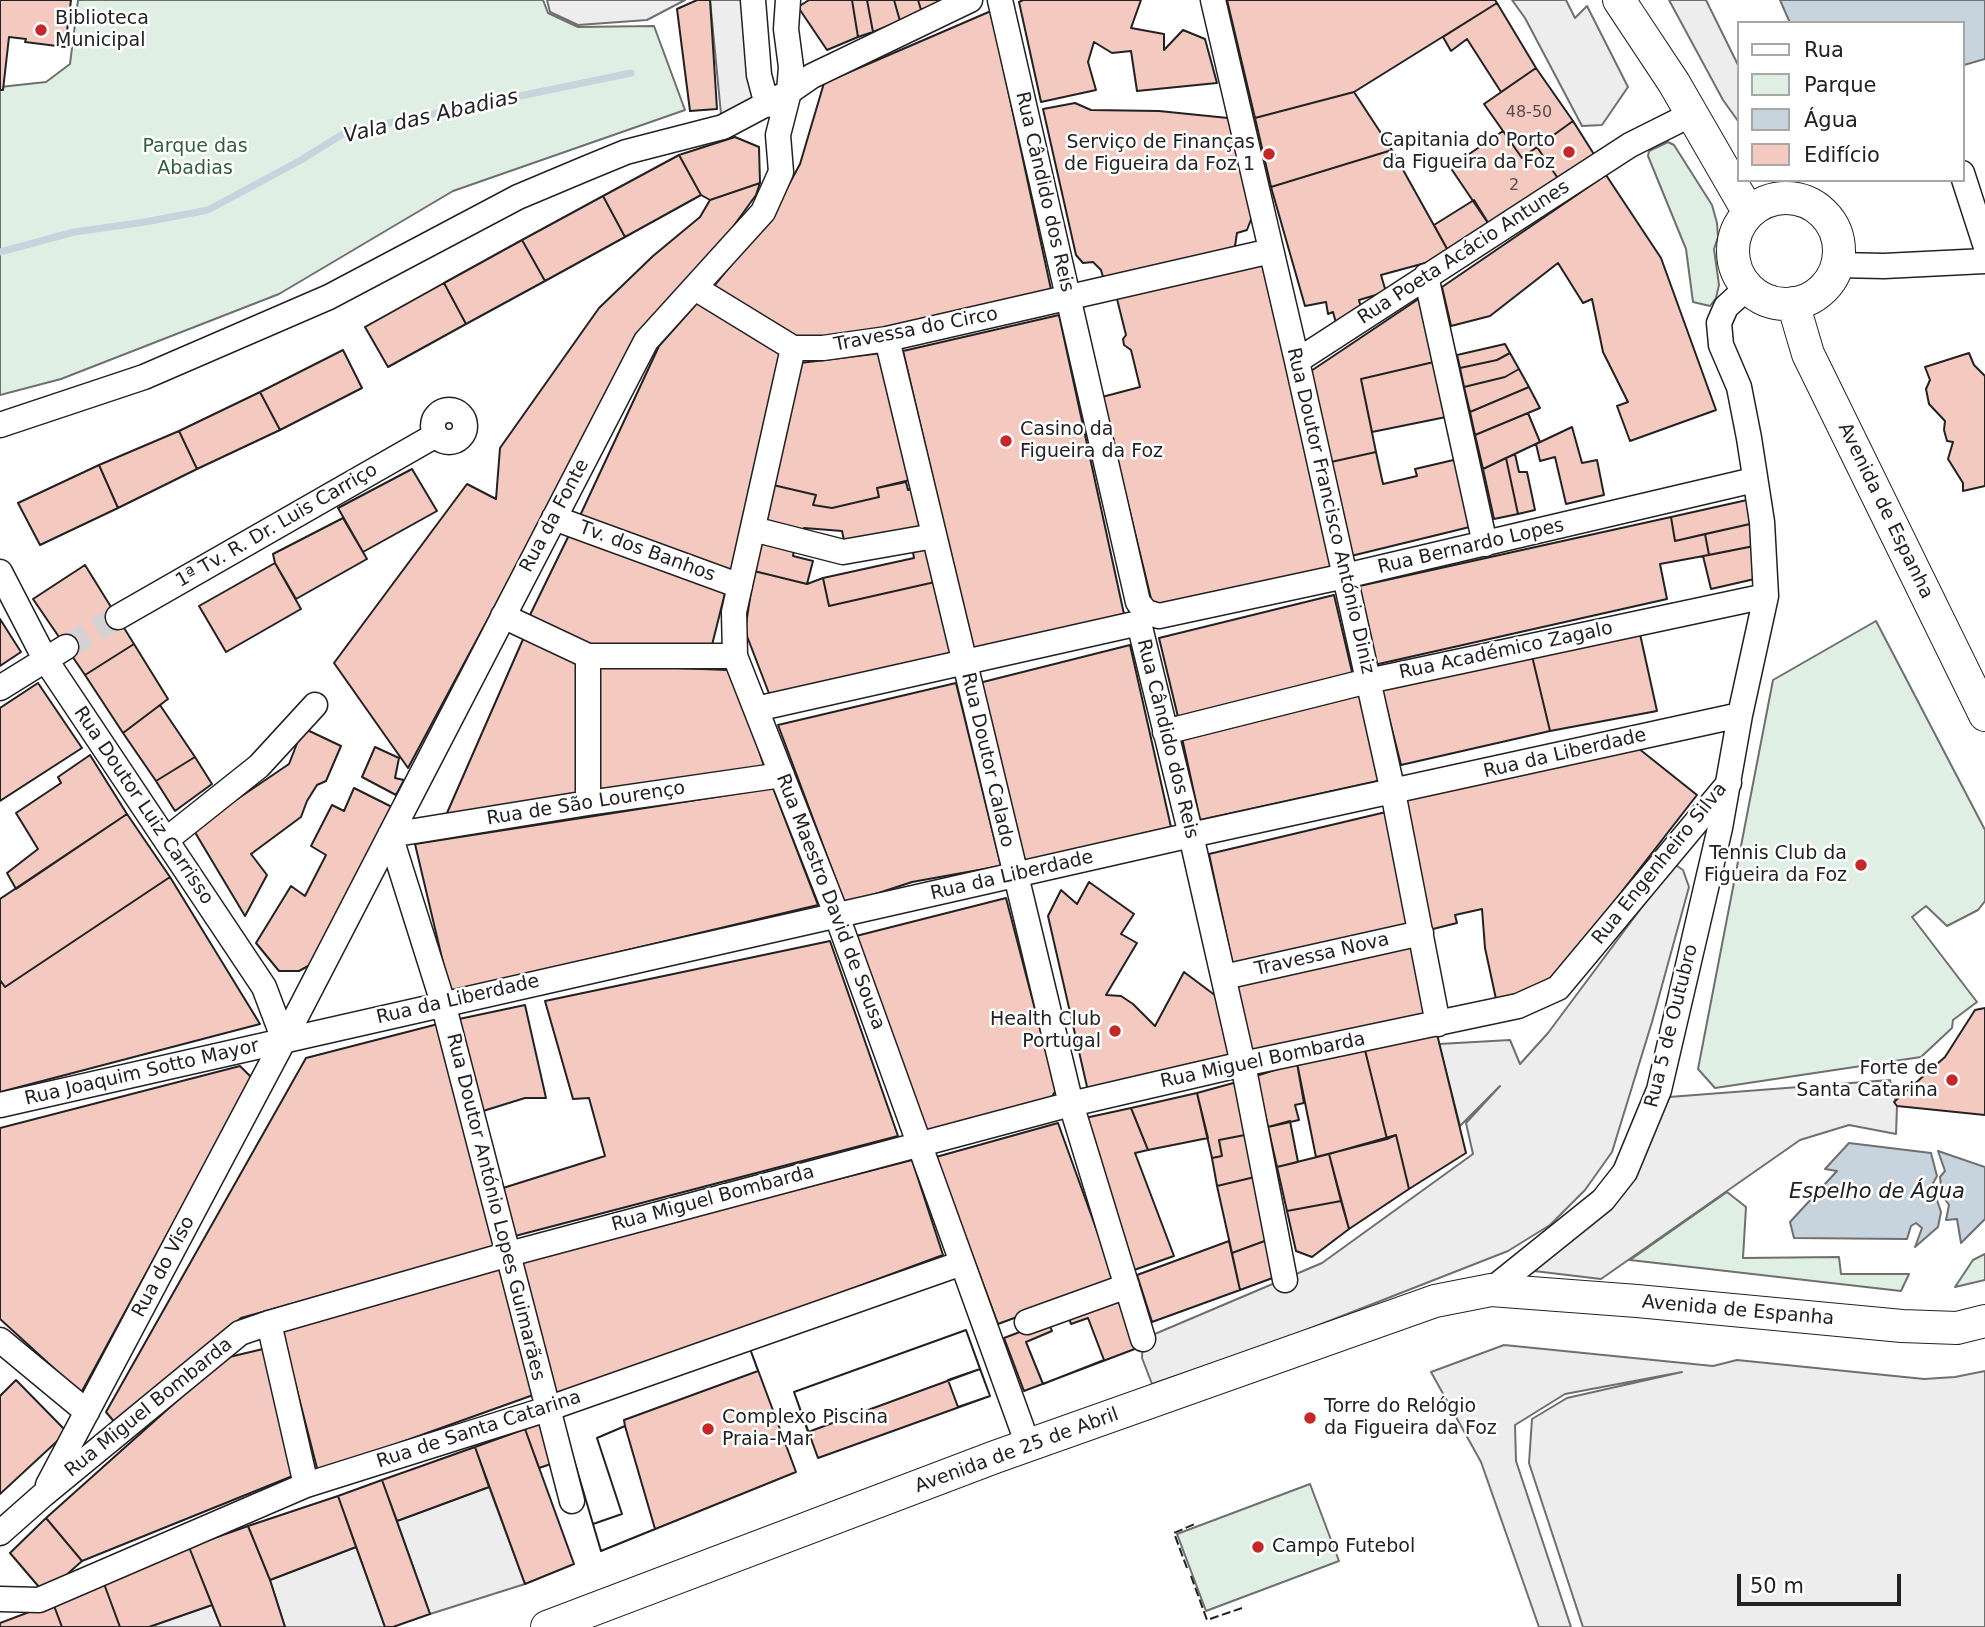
<!DOCTYPE html>
<meta charset="utf-8">
<style>
body{margin:0}
#map{position:relative;width:1985px;height:1627px;overflow:hidden;background:#fff;font-family:"DejaVu Sans",sans-serif}
canvas{display:block}
.legend{position:absolute;left:1737px;top:21px;width:228px;height:161px;box-sizing:border-box;background:#fff;border:2px solid #a7a7a7;margin:0;padding:9px 12px;list-style:none;font-size:21px;color:#222}
.legend li{display:flex;align-items:center;gap:14px;height:35px}
.legend b{width:35px;border:2px solid #a7a7a7}
.scale{position:absolute;left:1737px;top:1574px;width:164px;height:32px;box-sizing:border-box;border:4px solid #222;border-top:0;padding-left:9px;font-size:21px;line-height:24px;white-space:nowrap;color:#222;-webkit-text-stroke:5px #fff;paint-order:stroke}
</style>
<div id="map">
<canvas width="1985" height="1627"></canvas>
<ul class="legend">
<li><b style="height:9px;background:#fff"></b>Rua</li>
<li><b style="height:19px;background:#e0efe3"></b>Parque</li>
<li><b style="height:19px;background:#c7d3dd"></b>Água</li>
<li><b style="height:19px;background:#f3c9c0"></b>Edifício</li>
</ul>
<div class="scale">50 m</div>
</div>
<script>
const context = document.querySelector('canvas').getContext('2d');
context.lineJoin = 'round';
function fillPath(path, color) { context.fillStyle = color; context.fill(path, 'evenodd'); }
const shape = rows => new Path2D(rows.map(r => 'M' + r).join(''));
function trace(path, color, width, dash) { context.strokeStyle = color; context.lineWidth = width; context.lineCap = dash ? 'butt' : 'round'; context.setLineDash(dash || []); context.stroke(path); }
function drawText(font, color, halo, rows, align = 'center') {
  context.font = font + ' "DejaVu Sans",sans-serif'; context.lineWidth = 5; context.setLineDash([]); context.textBaseline = 'middle'; context.strokeStyle = halo; context.fillStyle = color; for (const [text, x, y, turn = 0] of rows) {
    context.save(); context.translate(x, y); context.rotate((+turn || 0) * Math.PI / 180); context.textAlign = isNaN(turn) ? turn : align; if (halo) context.strokeText(text, 0, 0); context.fillText(text, 0, 0); context.restore();
  }
}
const green = shape([
 [78,0,543,0,548,13,578,27,654,26,685,110,453,191,279,294,61,379,0,395,0,87,46,82,70,64,78,0],
 [1668,142,1674,145,1712,205,1717,223,1718,237,1714,249,1719,285,1716,298,1710,306,1693,302,1686,249,1648,156,1649,151,1668,142],
 [1876,621,1985,830,1985,901,1978,910,1947,926,1926,906,1912,917,1977,1002,1953,1020,1952,1028,1921,1057,1715,1088,1698,1069,1773,680,1876,621],
 [1727,1192,1746,1207,1743,1258,1839,1257,1841,1274,1909,1274,1901,1291,1630,1260,1727,1192],
 [1985,1254,1985,1280,1955,1287,1973,1260,1985,1254],
 [1310,1484,1339,1561,1206,1611,1177,1534,1310,1484]
]);
fillPath(green, '#e0efe3');
trace(green, '#6f6f6f', 2);
const parking = shape([
 [547,0,685,0,647,20,578,25,550,12,547,0],
 [710,0,762,0,773,92,748,107,721,114,710,0],
 [1512,0,1566,0,1575,18,1587,6,1628,87,1602,125,1582,126,1525,18,1512,0],
 [1669,0,1706,0,1738,65,1738,121,1723,100,1669,0],
 [1674,864,1683,870,1689,887,1652,1022,1612,1152,1585,1190,1550,1225,1508,1251,1273,1343,1152,1384,1142,1358,1143,1339,1322,1263,1473,1154,1466,1123,1500,1086,1460,1126,1439,1044,1510,1040,1520,1064,1548,1033,1674,864],
 [1890,1080,1897,1106,1896,1134,1849,1125,1800,1140,1601,1279,1534,1271,1669,1097,1890,1080],
 [1504,1345,1713,1366,1737,1360,1924,1379,1955,1377,1985,1371,1985,1627,1583,1627,1529,1463,1532,1419,1567,1398,1682,1372,1565,1394,1515,1425,1516,1461,1571,1627,1539,1627,1481,1462,1431,1372,1504,1345],
 [489,1487,525,1584,430,1614,397,1521,489,1487],
 [356,1547,385,1627,285,1627,270,1580,356,1547],
 [212,1605,221,1627,149,1627,212,1605]
]);
fillPath(parking, '#ededed');
trace(parking, '#6f6f6f', 2);
const water = shape([
 [1780,0,1985,0,1985,59,1964,65,1962,62,1962,23,1790,23,1780,0],
 [1849,1143,1931,1153,1937,1176,1932,1185,1941,1212,1938,1227,1915,1247,1922,1228,1916,1223,1911,1226,1907,1239,1794,1238,1790,1222,1837,1171,1825,1169,1849,1143],
 [1938,1151,1985,1167,1985,1219,1961,1243,1957,1219,1946,1220,1949,1205,1942,1195,1940,1177,1945,1171,1938,1151]
]);
fillPath(water, '#c7d3dd');
trace(water, '#6f6f6f', 2);
trace(shape([
 [0,252,74,232,145,222,208,210,301,160,346,132,631,73]
]), '#c7d3dd', 7);
const building = shape([
 [0,0,71,0,65,47,25,42,26,39,9,37,3,90,0,90,0,0],
 [697,0,710,0,717,109,690,111,677,9,697,0],
 [809,0,852,0,858,37,827,50,798,7,809,0],
 [852,0,867,0,873,32,858,37,852,0],
 [867,0,894,0,900,21,873,32,867,0],
 [894,0,918,0,922,13,900,21,894,0],
 [918,0,947,0,922,13,918,0],
 [1023,0,1141,0,1131,28,1164,34,1164,50,1183,30,1205,39,1217,83,1137,91,1131,51,1112,53,1094,42,1088,62,1096,90,1041,102,1019,2,1023,0],
 [1227,0,1495,0,1497,3,1354,92,1255,118,1227,0],
 [1497,3,1536,68,1501,92,1467,39,1451,51,1443,37,1497,3],
 [991,11,1052,294,822,341,796,338,714,286,774,212,800,164,824,83,991,11],
 [1536,68,1573,121,1522,158,1484,104,1536,68],
 [1354,92,1392,150,1271,187,1255,118,1354,92],
 [1075,103,1091,110,1159,111,1228,118,1252,217,1247,230,1237,233,1235,246,1230,256,1103,277,1101,270,1093,262,1083,263,1076,255,1043,109,1075,103],
 [1573,121,1597,159,1561,183,1537,147,1573,121],
 [1503,131,1522,158,1537,147,1561,183,1492,229,1450,167,1503,131],
 [735,137,759,147,760,183,710,200,701,195,679,155,735,137],
 [1392,150,1451,256,1381,275,1386,292,1359,300,1363,315,1336,323,1333,312,1328,314,1326,302,1305,306,1271,187,1392,150],
 [679,155,701,195,625,237,603,196,679,155],
 [1606,175,1661,258,1716,410,1630,441,1617,406,1628,402,1603,352,1592,299,1583,303,1558,263,1490,316,1451,326,1442,287,1606,175],
 [760,183,756,195,712,256,638,339,408,768,334,663,467,484,496,499,500,448,599,308,653,256,700,217,710,200,760,183],
 [603,196,625,237,545,281,522,240,603,196],
 [1474,200,1492,229,1451,256,1434,225,1474,200],
 [522,240,545,281,466,324,444,283,522,240],
 [1265,261,1332,569,1153,607,1102,397,1140,387,1131,350,1124,345,1123,339,1126,335,1116,295,1265,261],
 [444,283,466,324,388,367,365,327,444,283],
 [1423,296,1438,361,1361,379,1376,452,1331,462,1311,371,1423,296],
 [699,301,785,356,734,573,578,520,659,346,699,301],
 [1059,315,1124,614,973,649,903,351,1059,315],
 [1505,344,1510,353,1497,360,1460,368,1457,355,1505,344],
 [343,350,362,388,280,430,260,392,343,350],
 [882,353,914,479,877,488,879,497,832,508,813,505,816,495,773,485,800,363,882,353],
 [1510,353,1519,369,1505,377,1464,387,1460,368,1497,360,1510,353],
 [1969,353,1974,365,1985,376,1985,486,1963,491,1963,483,1948,459,1953,442,1947,441,1944,430,1945,421,1929,404,1926,389,1930,380,1925,367,1969,353],
 [1438,361,1451,416,1372,432,1361,379,1438,361],
 [1519,369,1529,387,1470,412,1464,387,1505,377,1519,369],
 [1529,387,1540,408,1475,435,1470,412,1529,387],
 [260,392,280,430,197,469,179,431,260,392],
 [1528,413,1540,442,1483,469,1475,435,1528,413],
 [1572,427,1582,463,1597,460,1604,495,1566,504,1555,457,1540,461,1536,444,1572,427],
 [179,431,197,469,118,508,99,465,179,431],
 [1376,452,1383,484,1417,476,1415,469,1462,458,1478,525,1351,556,1331,462,1376,452],
 [1515,454,1519,472,1527,472,1535,510,1518,514,1506,458,1515,454],
 [1506,458,1518,514,1494,519,1483,469,1506,458],
 [99,465,118,508,40,545,18,503,99,465],
 [412,469,437,511,363,552,338,508,412,469],
 [906,482,908,490,914,488,924,532,845,545,842,531,804,528,802,531,764,523,773,485,816,495,813,505,832,508,879,497,877,488,906,482],
 [1747,500,1750,524,1675,541,1671,517,1747,500],
 [1671,517,1675,541,1705,534,1709,555,1660,564,1667,599,1374,665,1355,587,1671,517],
 [343,518,367,559,296,599,275,563,273,554,343,518],
 [1750,524,1754,546,1709,555,1705,534,1750,524],
 [571,531,726,589,711,649,588,648,529,617,571,531],
 [760,542,794,550,793,556,813,561,807,584,754,571,760,542],
 [1754,546,1759,578,1711,589,1703,556,1754,546],
 [928,549,935,582,829,606,823,578,914,558,913,552,928,549],
 [275,563,301,609,226,652,199,606,275,563],
 [85,565,134,644,85,675,33,599,85,565],
 [754,571,807,584,823,578,829,606,935,582,951,656,770,696,745,631,754,571],
 [1334,595,1353,676,1178,717,1159,638,1334,595],
 [0,619,21,652,0,666,0,619],
 [1640,634,1657,711,1550,731,1532,656,1640,634],
 [524,637,580,662,582,798,459,817,447,813,524,637],
 [134,644,168,699,123,733,85,675,134,644],
 [1130,645,1171,827,1022,862,979,683,1130,645],
 [1532,656,1550,731,1401,765,1382,690,1532,656],
 [597,665,728,670,734,675,765,769,597,794,597,665],
 [38,683,82,748,0,801,0,708,38,683],
 [956,683,1001,866,912,882,845,904,778,725,956,683],
 [1361,693,1382,780,1200,820,1182,738,1361,693],
 [160,705,195,757,156,781,123,733,160,705],
 [303,728,341,746,326,781,317,785,307,801,301,817,251,854,267,875,245,916,193,829,289,764,303,728],
 [375,747,399,758,395,778,404,780,396,795,362,777,375,747],
 [1638,748,1697,795,1557,975,1516,995,1496,999,1485,948,1482,909,1455,915,1457,923,1429,930,1402,801,1638,748],
 [90,755,127,814,16,889,7,873,38,849,16,813,61,783,58,777,90,755],
 [195,757,212,784,175,811,156,781,195,757],
 [354,788,392,807,310,965,299,971,279,971,256,943,291,886,305,896,326,855,311,846,332,805,344,811,354,788],
 [773,788,818,905,450,992,415,844,773,788],
 [1386,812,1411,926,1233,966,1209,854,1386,812],
 [127,814,170,877,5,987,0,980,0,899,127,814],
 [170,877,260,1024,0,1092,0,980,5,987,170,877],
 [1089,882,1134,914,1121,934,1137,943,1106,995,1121,996,1133,1004,1155,1026,1184,972,1216,996,1230,1059,1088,1091,1048,916,1061,890,1077,904,1089,882],
 [1006,898,1056,1090,1047,1105,928,1135,856,936,1006,898],
 [830,941,898,1136,515,1236,503,1188,605,1156,589,1098,573,1099,545,1001,830,941],
 [1414,943,1431,1017,1251,1057,1234,982,1414,943],
 [525,1005,546,1098,525,1098,483,1111,459,1019,525,1005],
 [1985,1008,1985,1115,1897,1106,1894,1102,1945,1057,1975,1010,1985,1008],
 [438,1024,495,1247,241,1318,116,1424,106,1412,306,1058,438,1024],
 [1437,1034,1466,1153,1409,1189,1396,1135,1387,1139,1364,1046,1437,1034],
 [1364,1046,1387,1139,1316,1157,1297,1063,1364,1046],
 [1297,1063,1304,1103,1295,1105,1299,1120,1268,1127,1256,1076,1297,1063],
 [240,1066,252,1078,81,1393,0,1319,0,1128,240,1066],
 [1237,1082,1250,1134,1219,1140,1222,1156,1212,1158,1197,1093,1237,1082],
 [1197,1093,1208,1138,1148,1150,1131,1108,1197,1093],
 [1131,1108,1148,1150,1135,1153,1174,1256,1134,1270,1085,1118,1131,1108],
 [1290,1121,1298,1162,1277,1167,1268,1127,1290,1121],
 [1058,1123,1115,1281,998,1324,936,1157,1058,1123],
 [1250,1134,1259,1176,1217,1186,1212,1158,1222,1156,1219,1140,1250,1134],
 [1396,1135,1409,1189,1349,1229,1329,1154,1396,1135],
 [1329,1154,1341,1201,1287,1211,1277,1167,1329,1154],
 [912,1160,943,1255,554,1399,520,1261,912,1160],
 [1259,1176,1270,1239,1232,1253,1217,1186,1259,1176],
 [1341,1201,1349,1229,1312,1257,1296,1251,1287,1211,1341,1201],
 [1270,1239,1278,1276,1240,1290,1232,1253,1270,1239],
 [1229,1241,1240,1290,1152,1322,1137,1275,1229,1241],
 [500,1267,536,1394,318,1472,281,1328,500,1267],
 [1120,1294,1140,1347,1024,1391,1004,1338,1120,1294],
 [1069,1318,1071,1324,1088,1318,1104,1360,1043,1384,1026,1342,1052,1331,1050,1326,1069,1318],
 [966,1330,990,1396,818,1458,794,1392,966,1330],
 [966,1330,980,1369,808,1432,794,1392,966,1330],
 [749,1346,796,1472,601,1551,561,1416,749,1346],
 [749,1346,758,1371,624,1420,625,1426,597,1438,622,1514,593,1524,561,1416,749,1346],
 [263,1349,295,1475,82,1561,46,1518,225,1358,263,1349],
 [980,1369,990,1396,958,1407,948,1380,980,1369],
 [16,1380,67,1432,0,1494,0,1396,16,1380],
 [1313,1412,1316,1420,1308,1423,1305,1415,1313,1412],
 [542,1423,557,1462,539,1468,525,1429,542,1423],
 [625,1426,655,1529,601,1551,593,1524,622,1514,597,1438,625,1426],
 [525,1429,574,1564,525,1584,475,1447,525,1429],
 [475,1447,489,1487,397,1521,382,1480,475,1447],
 [382,1480,430,1614,393,1627,385,1627,338,1496,382,1480],
 [338,1496,356,1547,270,1580,248,1526,338,1496],
 [46,1518,82,1561,45,1594,10,1553,46,1518],
 [248,1526,270,1580,285,1627,221,1627,189,1547,248,1526],
 [189,1547,212,1605,149,1627,120,1627,103,1581,189,1547],
 [103,1581,120,1627,62,1627,53,1603,103,1581],
 [53,1603,62,1627,0,1627,0,1623,53,1603]
]);
fillPath(building, '#f3c9c0');
trace(building, '#222', 2);
trace(shape([
 [66,647,118,617]
]), '#d3d3d3', 24, [24, 12]);
const minor = shape([
 [753,0,759,75,767,105],
 [1000,0,1138,602,1146,612],
 [1213,0,1297,361,1393,792,1438,1024],
 [1962,173,1985,244],
 [1837,265,1884,266,1985,261],
 [1426,276,1485,544],
 [695,288,793,348,823,348,887,339,1271,251],
 [887,339,1071,1104,1143,1339],
 [793,348,734,612,735,656,837,916,1028,1445],
 [1297,361,1630,145,1692,114],
 '433 426a16 16 0 1 1 32 0a16 16 0 1 1-32 0Z',
 [0,425,144,377,329,297,518,197,587,168,626,152,723,127,789,92,812,76,970,0],
 [554,518,740,586],
 [753,529,843,552,934,536],
 [0,572,45,659,264,987,284,1040],
 [1146,612,1139,623,1191,835,1243,1064,1285,1280],
 [1146,612,1159,616,1345,576,1754,480],
 [503,616,588,656,735,656],
 [118,617,436,435],
 [588,656,588,803],
 [0,688,66,647],
 [756,709,1139,623],
 [1165,732,1368,681,1766,596],
 [166,840,259,766,315,705],
 [1224,977,1421,933],
 [0,1105,1191,835,1740,715],
 [1491,1290,1603,1200,1625,1172,1659,1090,1720,828,1740,715,1766,596,1762,522,1749,438,1739,387,1721,345,1719,323,1726,307,1748,287],
 [1027,1322,1127,1286],
 [269,1323,306,1485],
 [0,1340,87,1412],
 [48,1485,284,1040,646,341,763,212,781,172,778,135,789,92,791,67,786,29,788,0],
 [572,1501,443,1003,390,835,588,803,782,775],
 [0,1533,43,1495,240,1333,269,1323,509,1254,1071,1104,1243,1064,1518,1006,1558,988,1729,783],
 [0,1599,39,1600,306,1485,547,1409,962,1263]
]);
const major = shape([
 [1619,0,1674,83,1749,213],
 '1733 251a53 53 0 1 1 106 0a53 53 0 1 1-106 0Z',
 [1793,303,1808,354,1985,715],
 [547,1627,995,1457,1435,1301,1491,1290,1637,1301,1902,1326,1957,1328,1985,1321]
]);
trace(minor, '#222', 27);
trace(major, '#222', 34);
trace(minor, '#fff', 24);
trace(major, '#fff', 32);
trace(shape([
 [1187,1568,1174,1533,1197,1523],
 [1191,1576,1207,1620,1242,1608]
]), '#222', 2, [9, 3.5]);
for (const [x, y, r, color] of [
 [41,30,7,"#c62828"],
 [1569,152,7,"#c62828"],
 [1269,154,7,"#c62828"],
 [1006,441,7,"#c62828"],
 [1861,865,7,"#c62828"],
 [1115,1031,7,"#c62828"],
 [1952,1080,7,"#c62828"],
 [1310,1418,7,"#c62828"],
 [708,1429,7,"#c62828"],
 [1258,1547,7,"#c62828"]
]) { const dot = new Path2D(); dot.arc(x, y, r, 0, 2 * Math.PI); context.fillStyle = color; context.fill(dot); trace(dot, '#fff', 2.5); }
drawText('16px', '#564c4a', null, [
 ["48-50",1529,113],
 ["2",1514,186]
]);
drawText('19px', '#222', '#fff', [
 ["Biblioteca",55,19],
 ["Municipal",55,41],
 ["Capitania do Porto",1555,141,"right"],
 ["da Figueira da Foz",1555,163,"right"],
 ["Serviço de Finanças",1255,143,"right"],
 ["de Figueira da Foz 1",1255,165,"right"],
 ["Casino da",1020,430],
 ["Figueira da Foz",1020,452],
 ["Tennis Club da",1847,854,"right"],
 ["Figueira da Foz",1847,876,"right"],
 ["Health Club",1101,1020,"right"],
 ["Portugal",1101,1042,"right"],
 ["Forte de",1938,1069,"right"],
 ["Santa Catarina",1938,1091,"right"],
 ["Torre do Relógio",1324,1407],
 ["da Figueira da Foz",1324,1429],
 ["Complexo Piscina",722,1418],
 ["Praia-Mar",722,1440],
 ["Campo Futebol",1272,1547]
], 'left');
drawText('19px', '#2f5e38', '#fff', [
 ["Parque das",195,147],
 ["Abadias",195,169]
]);
drawText('19px', '#222', '#fff', [
 ["Rua Cândido dos Reis",1044,192,77],
 ["Rua Poeta Acácio Antunes",1464,253,-33],
 ["Travessa do Circo",916,330,-11],
 ["Rua Doutor Francisco António Diniz",1330,511,77],
 ["Avenida de Espanha",1885,511,64],
 ["Rua da Fonte",555,516,-62],
 ["1ª Tv. R. Dr. Luis Carriço",277,526,-30],
 ["Rua Bernardo Lopes",1471,547,-13],
 ["Tv. dos Banhos",647,552,20],
 ["Rua Académico Zagalo",1506,651,-12],
 ["Rua Cândido dos Reis",1167,739,76],
 ["Rua da Liberdade",1565,754,-13],
 ["Rua Doutor Calado",987,760,77],
 ["Rua de São Lourenço",586,804,-9],
 ["Rua Doutor Luiz Carrisso",143,806,56],
 ["Rua Engenheiro Silva",1660,864,-51],
 ["Rua da Liberdade",1012,876,-13],
 ["Rua Maestro David de Sousa",830,902,69],
 ["Travessa Nova",1322,955,-13],
 ["Rua da Liberdade",458,1000,-13],
 ["Rua 5 de Outubro",1672,1026,-76],
 ["Rua Miguel Bombarda",1263,1061,-12],
 ["Rua Joaquim Sotto Mayor",142,1073,-13],
 ["Rua Miguel Bombarda",713,1199,-15],
 ["Rua Doutor António Lopes Guimarães",495,1207,76],
 ["Rua do Viso",164,1267,-62],
 ["Avenida de Espanha",1738,1311,5],
 ["Rua Miguel Bombarda",149,1408,-39],
 ["Rua de Santa Catarina",479,1430,-18],
 ["Avenida de 25 de Abril",1017,1451,-20]
]);
drawText('italic 21px', '#222', '#fff', [
 ["Vala das Abadias",431,117,-13],
 ["Espelho de Água",1877,1193]
]);
</script>
